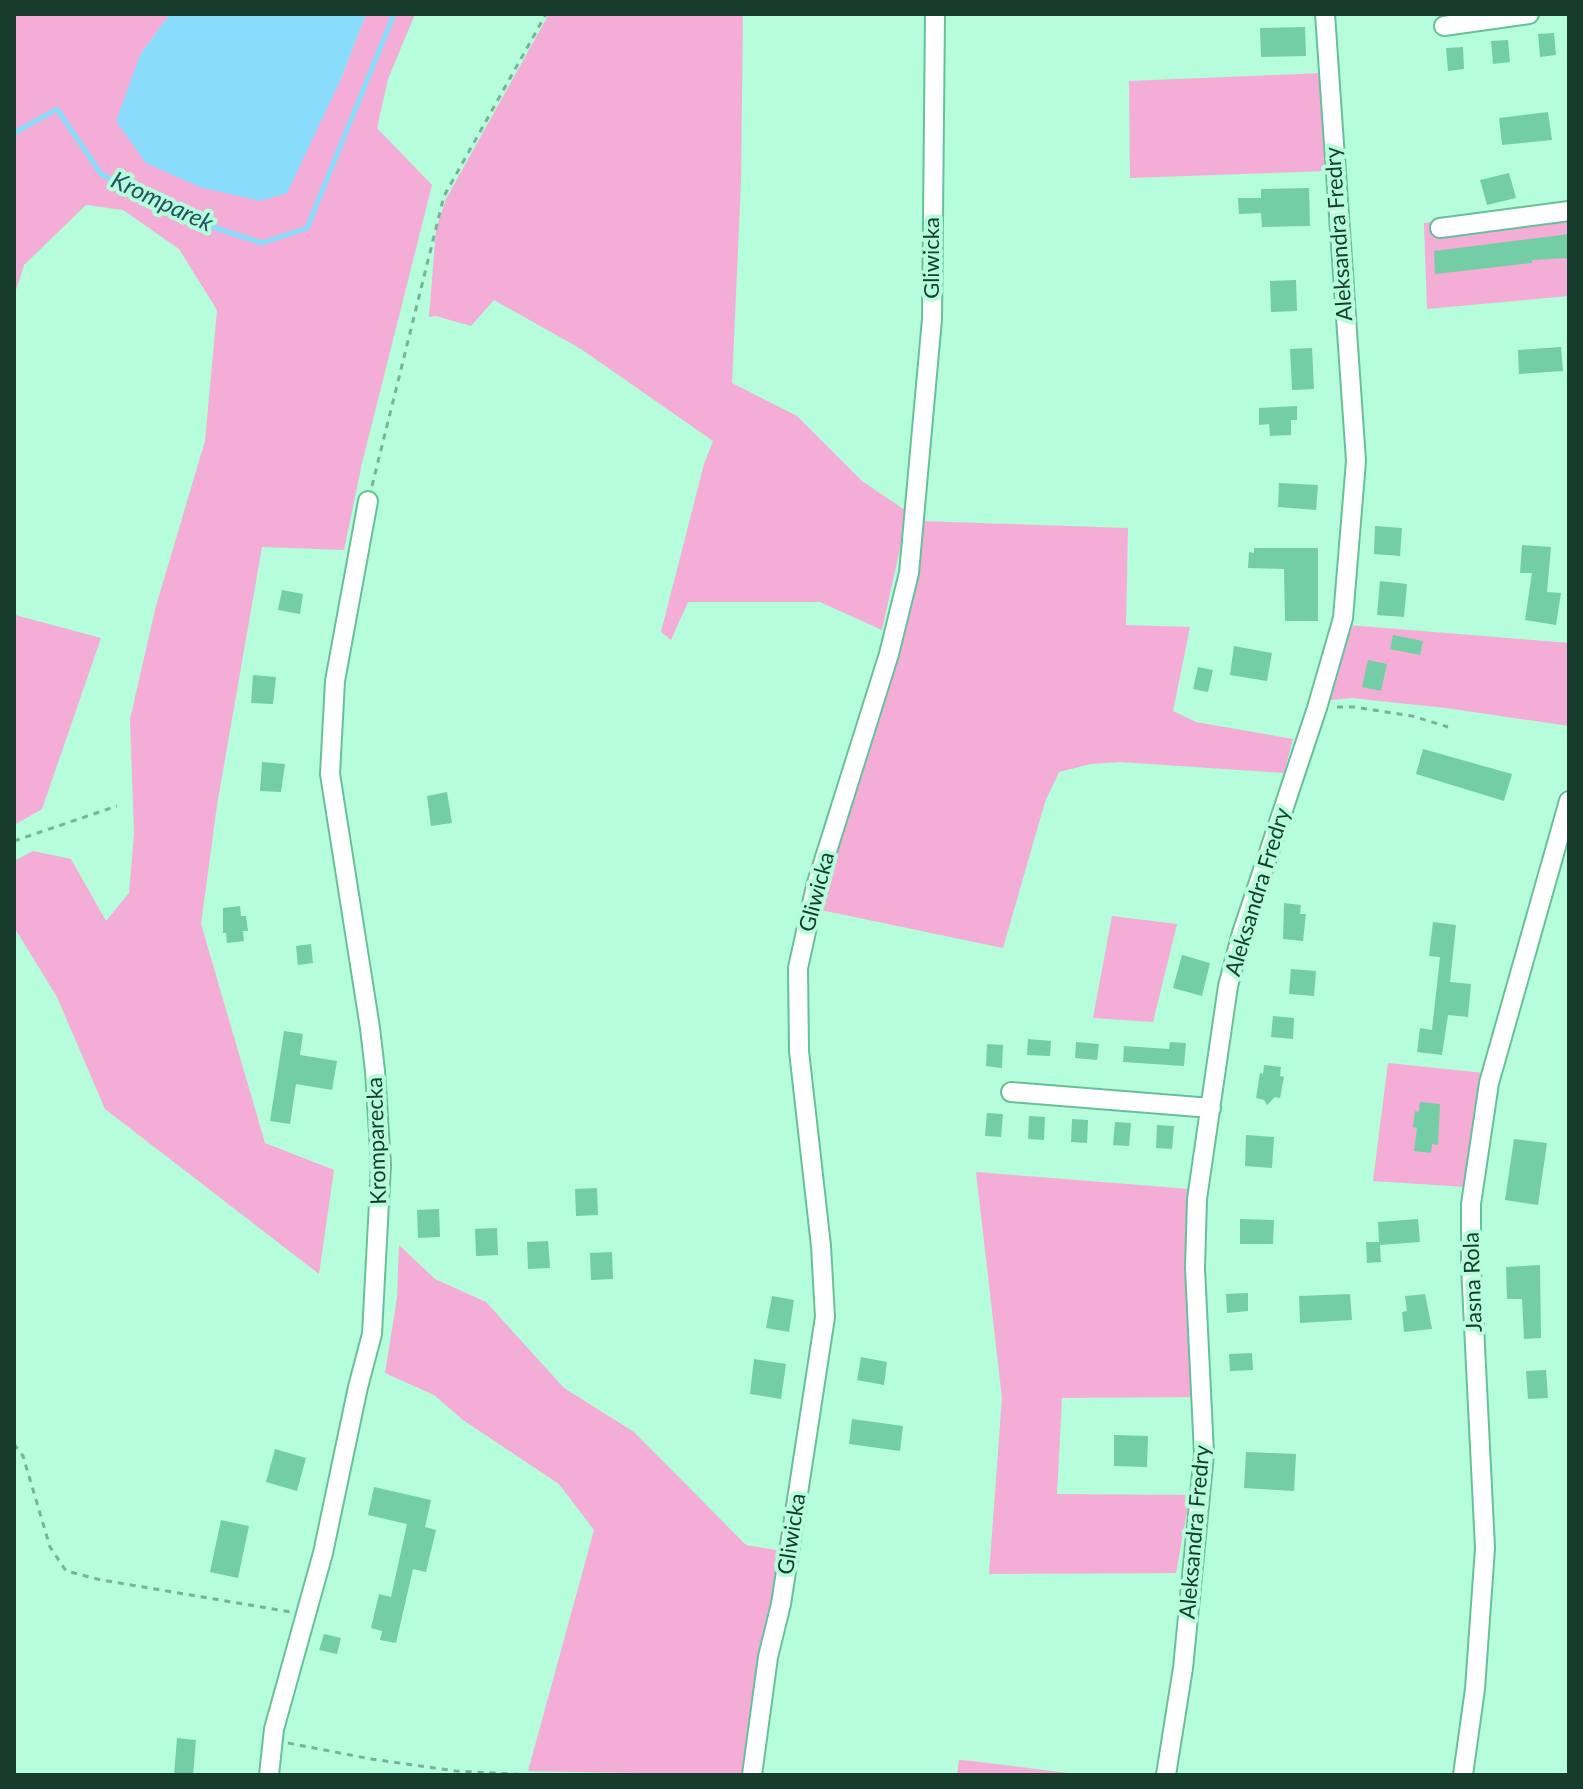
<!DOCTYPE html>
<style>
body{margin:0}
#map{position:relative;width:1583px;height:1789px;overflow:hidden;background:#b5fddb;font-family:Lato,sans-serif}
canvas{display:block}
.frame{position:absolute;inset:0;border:16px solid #153c2c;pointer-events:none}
</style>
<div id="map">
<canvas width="1583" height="1789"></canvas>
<div class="frame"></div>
</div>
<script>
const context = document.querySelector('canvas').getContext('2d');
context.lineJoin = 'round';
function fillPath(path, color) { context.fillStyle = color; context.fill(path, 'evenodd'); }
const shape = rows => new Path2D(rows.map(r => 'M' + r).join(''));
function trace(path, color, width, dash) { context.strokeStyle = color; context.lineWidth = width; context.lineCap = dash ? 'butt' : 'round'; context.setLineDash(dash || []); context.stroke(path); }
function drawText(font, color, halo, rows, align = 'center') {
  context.font = font + ' Lato,sans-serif'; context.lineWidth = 8; context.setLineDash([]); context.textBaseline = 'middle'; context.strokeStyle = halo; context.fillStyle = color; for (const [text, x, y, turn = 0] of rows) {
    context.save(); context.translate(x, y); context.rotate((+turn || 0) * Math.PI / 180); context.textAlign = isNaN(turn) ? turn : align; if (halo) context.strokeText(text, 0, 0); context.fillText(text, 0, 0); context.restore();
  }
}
fillPath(shape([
 [14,14,170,14,140,55,340,81,366,14,415,14,388,79,377,128,432,185,362,463,344,550,262,547,217,805,201,924,265,1143,334,1170,319,1274,105,1109,57,997,14,927,14,861,33,851,71,859,106,921,129,893,134,834,130,719,156,606,205,441,217,310,179,249,123,210,86,205,24,265,14,296],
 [549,14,743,14,741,181,732,383,797,416,862,481,908,512,882,630,820,602,688,602,671,640,661,632,704,464,713,441,581,349,494,300,471,326,436,316,429,317,436,230,446,199],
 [1323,73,1328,171,1130,178,1129,81],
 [1569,202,1569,296,1427,309,1424,223],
 [920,521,1128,528,1126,625,1190,627,1173,711,1196,722,1293,739,1284,773,1120,762,1091,764,1059,772,1045,802,1003,948,816,909,822,881,902,641,917,574],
 [14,612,15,615,101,638,42,809,14,825],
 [1348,625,1569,643,1569,726,1446,708,1351,698,1329,700],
 [1112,916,1177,924,1153,1022,1093,1018],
 [1388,1063,1484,1073,1466,1187,1373,1181],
 [976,1172,1190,1189,1186,1261,1194,1397,1062,1398,1057,1494,1190,1495,1176,1573,989,1574,1002,1398],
 [399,1245,435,1279,486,1302,564,1388,634,1432,746,1545,782,1551,746,1775,528,1771,594,1530,559,1484,463,1420,434,1395,385,1373,397,1298],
 [959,1760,972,1761,1084,1775,957,1775]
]), '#f4add6');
fillPath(shape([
 [170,14,366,14,340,81,287,193,260,201,199,187,146,163,116,121,140,55]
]), '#89dcfb');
trace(shape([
 [14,133,57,109,101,174,182,217,262,243,307,228,394,14]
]), '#89dcfb', 5);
fillPath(shape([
 [1305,27,1306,56,1261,57,1260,28],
 [1554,33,1556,55,1540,57,1538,34],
 [1508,40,1510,62,1493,64,1491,41],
 [1463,47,1464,69,1448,71,1446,48],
 [1548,112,1552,140,1502,145,1499,118],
 [1509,173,1516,198,1487,205,1480,180],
 [1309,188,1310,226,1262,227,1261,213,1239,214,1238,198,1261,198,1261,189],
 [1569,234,1569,258,1532,260,1532,263,1435,274,1434,251],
 [1296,280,1297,311,1271,312,1270,281],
 [1561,347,1563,371,1519,374,1518,350],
 [1312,348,1314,389,1292,390,1290,349],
 [1297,406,1297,420,1291,420,1291,435,1270,436,1269,424,1259,425,1259,408],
 [1279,483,1318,485,1316,510,1278,507],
 [1375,526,1402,528,1400,556,1374,554],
 [1522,545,1551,547,1547,592,1561,593,1556,625,1525,620,1532,573,1520,573],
 [1254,548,1318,548,1318,621,1285,621,1284,569,1248,568,1249,552,1254,553],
 [1380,581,1407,584,1404,617,1377,615],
 [282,590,303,594,300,614,278,610],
 [1393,635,1423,641,1420,655,1390,649],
 [1234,646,1272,653,1267,681,1230,675],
 [1368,660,1387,664,1381,691,1362,687],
 [1198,667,1213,670,1208,692,1193,689],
 [253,675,276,677,273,704,251,703],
 [1423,749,1512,774,1504,801,1416,774],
 [262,762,285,764,281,792,260,791],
 [447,792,452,823,431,826,427,796],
 [1284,903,1301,905,1300,914,1306,914,1303,941,1283,939],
 [240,906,241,916,246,916,248,931,243,931,244,941,227,943,226,933,223,933,223,908],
 [1433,922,1456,925,1450,982,1471,984,1468,1017,1448,1015,1442,1055,1417,1052,1420,1028,1432,1030,1440,957,1429,956],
 [311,944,313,963,298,965,296,946],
 [1182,955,1210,963,1202,996,1173,988],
 [1291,969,1316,971,1314,996,1289,994],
 [1273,1016,1294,1018,1293,1039,1271,1037],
 [284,1031,303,1034,300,1055,337,1061,332,1090,296,1084,290,1124,270,1121],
 [1028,1039,1051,1041,1050,1056,1027,1055],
 [1076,1042,1099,1044,1097,1060,1075,1058],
 [1170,1042,1186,1043,1184,1066,1123,1062,1124,1046,1169,1049],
 [987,1044,1003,1045,1002,1068,986,1066],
 [1264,1065,1281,1067,1280,1076,1284,1077,1280,1098,1275,1097,1267,1105,1264,1100,1256,1098,1260,1073,1263,1074],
 [1420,1102,1440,1104,1438,1145,1432,1144,1431,1153,1414,1151,1417,1128,1413,1127,1415,1111,1419,1112],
 [987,1113,1003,1114,1001,1137,985,1136],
 [1029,1116,1045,1117,1044,1140,1028,1139],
 [1072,1119,1088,1120,1087,1143,1071,1142],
 [1115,1122,1131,1123,1129,1146,1113,1145],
 [1157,1125,1174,1126,1172,1149,1156,1148],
 [1246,1135,1274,1137,1272,1168,1245,1166],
 [1514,1139,1547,1143,1538,1205,1505,1200],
 [597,1188,598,1215,576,1216,575,1189],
 [439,1209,440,1237,418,1238,417,1210],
 [1240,1219,1274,1220,1273,1244,1240,1244],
 [1418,1219,1420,1242,1380,1245,1381,1262,1367,1263,1366,1242,1379,1242,1378,1222],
 [497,1228,498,1255,476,1256,475,1229],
 [548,1241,550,1268,528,1269,527,1242],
 [612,1252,613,1279,591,1280,590,1253],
 [1540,1265,1541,1338,1524,1339,1522,1299,1507,1299,1506,1267],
 [1248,1293,1248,1311,1227,1313,1226,1294],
 [1350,1294,1352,1320,1300,1323,1299,1296],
 [1425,1294,1432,1329,1404,1332,1402,1312,1407,1311,1405,1296],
 [772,1296,794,1300,789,1332,766,1328],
 [1252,1353,1253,1370,1230,1371,1229,1354],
 [861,1357,887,1362,884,1385,857,1380],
 [754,1359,786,1364,781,1399,750,1394],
 [1546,1370,1548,1398,1528,1399,1526,1371],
 [852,1419,903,1426,900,1451,849,1444],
 [1114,1435,1148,1436,1147,1467,1114,1466],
 [275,1449,306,1458,297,1491,266,1482],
 [1246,1452,1296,1454,1294,1491,1244,1488],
 [374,1487,431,1500,425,1527,436,1530,426,1572,413,1569,396,1643,380,1640,382,1631,371,1628,379,1594,391,1597,407,1524,368,1515],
 [221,1520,249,1526,238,1578,210,1572],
 [324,1634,341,1638,337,1654,319,1650],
 [177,1738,196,1740,193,1775,174,1775]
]), '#73cea6');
const minor = shape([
 [1444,26,1529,14],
 [1440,228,1569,211],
 [1011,1092,1211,1108],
 [269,1775,274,1729,323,1553,358,1387,372,1334,381,1165,375,1071,370,1028,330,774,335,681,368,501],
 [752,1775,768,1657,781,1604,825,1317,821,1246,799,1051,798,968,816,886,889,654,909,573,932,319,935,14],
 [1166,1775,1183,1668,1204,1454,1195,1268,1197,1199,1228,986,1242,933,1317,708,1343,618,1356,461,1325,14],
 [1463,1775,1475,1689,1485,1548,1471,1265,1471,1204,1489,1083,1569,801]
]);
trace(minor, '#66c19a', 22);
trace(shape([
 [372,486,444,196,546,14],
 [1337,707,1354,707,1412,716,1448,727],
 [14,841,117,806],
 [14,1444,23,1456,50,1547,66,1571,101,1580,291,1612],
 [288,1743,371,1759,456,1771,531,1775]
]), '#77b398', 3, [6, 6]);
trace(minor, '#fff', 18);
drawText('22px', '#153c2c', '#b5fddb', [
 ["Aleksandra Fredry",1339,234,-94],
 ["Gliwicka",932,258,-90],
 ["Gliwicka",817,892,-75],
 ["Aleksandra Fredry",1258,892,-73],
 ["Kromparecka",377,1141,-92],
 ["Jasna Rola",1473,1282,-92],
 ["Aleksandra Fredry",1195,1532,-85],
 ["Gliwicka",792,1534,-81]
]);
drawText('italic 24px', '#235363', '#b5fddb', [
 ["Kromparek",162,202,25]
]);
</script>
